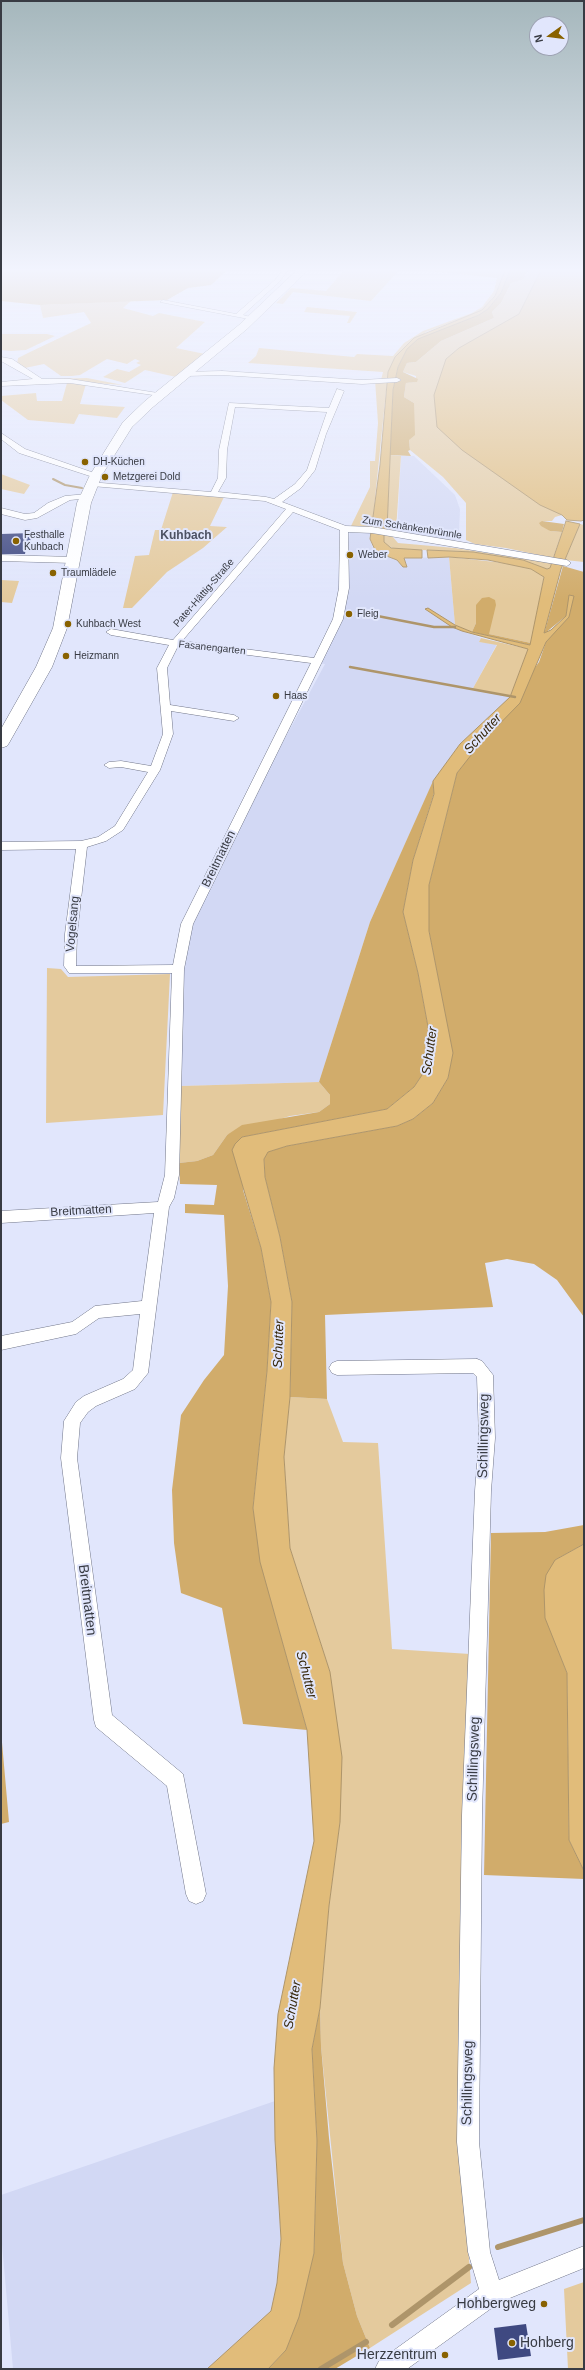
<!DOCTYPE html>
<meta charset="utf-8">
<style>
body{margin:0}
#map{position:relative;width:585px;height:2370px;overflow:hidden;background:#e1e6fc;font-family:Arial,sans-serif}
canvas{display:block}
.frame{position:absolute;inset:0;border:2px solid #383b43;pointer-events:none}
.north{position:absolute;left:529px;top:16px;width:40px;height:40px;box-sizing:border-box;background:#e1e6fc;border:1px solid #9da2b2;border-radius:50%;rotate:256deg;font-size:11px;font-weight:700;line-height:16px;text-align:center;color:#383b43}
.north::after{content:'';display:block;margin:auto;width:14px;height:18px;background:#896200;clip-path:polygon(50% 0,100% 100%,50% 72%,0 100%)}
</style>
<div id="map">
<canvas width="585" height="2370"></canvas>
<div class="frame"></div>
<div class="north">N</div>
</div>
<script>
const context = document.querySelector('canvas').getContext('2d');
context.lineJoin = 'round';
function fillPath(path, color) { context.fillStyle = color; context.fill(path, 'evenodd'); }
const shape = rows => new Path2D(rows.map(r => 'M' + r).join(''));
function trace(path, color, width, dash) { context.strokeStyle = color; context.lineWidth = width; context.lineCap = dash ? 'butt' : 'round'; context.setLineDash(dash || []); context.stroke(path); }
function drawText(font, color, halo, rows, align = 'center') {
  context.font = font + ' Arial,sans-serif'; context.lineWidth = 4; context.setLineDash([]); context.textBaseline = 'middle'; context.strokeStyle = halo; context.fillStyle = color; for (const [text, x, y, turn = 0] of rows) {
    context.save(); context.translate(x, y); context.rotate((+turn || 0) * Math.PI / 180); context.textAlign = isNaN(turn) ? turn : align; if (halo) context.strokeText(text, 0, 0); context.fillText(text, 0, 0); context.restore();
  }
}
fillPath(shape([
 [401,456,414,456,455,495,460,509,459,534,455,541,450,543,397,532],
 [351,526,372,528,370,539,373,548,376,552,397,560,403,567,407,567,404,558,449,557,455,625,426,609,463,631,481,638,479,642,497,644,472,690,510,697,460,744,433,782,370,922,319,1082,181,1086,183,974,192,922,251,802,325,664,319,663,340,620,346,555],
 [275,2101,275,2140,281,2239,277,2283,271,2311,207,2369,13,2369,1,2233,1,2195]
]), '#d2d8f4');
fillPath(shape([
 [346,268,506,268,495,296,482,311,426,332,388,372,372,528,351,526,370,487,370,461,375,461,378,423,375,380,381,380,383,372,248,363,256,356,259,348,354,357,357,354,393,356,404,343,423,331,472,313,482,307,494,291,497,278,401,268,371,301,293,292,283,304,276,303,291,288,326,291],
 [530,268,548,268,584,520,567,519,562,515,555,517,552,521,542,521,550,531,562,532,553,558,506,548,475,544,466,540,466,503,443,477,410,450,409,440,414,403,404,397,406,383,416,382,416,376,403,372,407,363,416,362,441,341,494,318,492,312,501,303,511,283,526,275],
 [131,301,123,308,153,316,159,313,205,322,176,348,205,354,176,377,145,370,125,383,103,377,117,369,129,372,141,365,136,363,140,361,135,359,127,364,107,359,80,375,72,376,61,376,44,364,25,368,17,364,18,358,30,352,91,323,84,312,43,318,40,305],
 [307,307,357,312,350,323,347,323,350,316,304,312],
 [1,334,47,334,55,336,26,350,11,351,1,350],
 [87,378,123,385,48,380,48,379],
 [67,383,86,384,80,404,125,407,117,418,79,414,74,424,28,420,1,400,1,396,36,393,37,401,62,401],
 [390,455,401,456,396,530,387,529],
 [1,474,30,485,24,494,1,489],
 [173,492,224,497,210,526,227,527,203,548,167,572,132,608,123,608,135,556,149,555,155,530,161,530],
 [580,524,584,525,584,562,565,560],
 [384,535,392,536,398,543,455,548,552,563,550,568,546,569,523,560,473,552,395,549,388,546,384,542],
 [449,557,514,564,531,569,544,576,531,643,489,634,476,605,476,623,472,632,455,625],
 [1,580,19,581,12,603,1,602],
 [481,638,528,649,510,697,472,690,497,645,479,642],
 [47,968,61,969,68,977,170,974,163,1115,46,1123],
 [319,1082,330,1095,330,1104,319,1112,290,1116,227,1135,213,1155,197,1161,179,1163,181,1086],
 [290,1397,327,1399,343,1442,378,1443,392,1649,470,1654,459,2137,471,2283,370,2348,357,2316,343,2263,321,2046,320,2008,329,1906,340,1822,330,1672,290,1548,284,1457],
 [584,2282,584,2369,568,2369,564,2289]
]), '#e4ca9d');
fillPath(shape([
 [1,268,230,268,211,285,188,288,167,300,40,305,1,301],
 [511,268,530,268,523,279,511,283,501,303,492,312,494,318,441,341,416,362,407,363,403,372,418,379,417,382,406,383,404,397,414,403,415,435,409,440,410,450,408,451,411,456,390,455,393,390,398,367,407,349,418,339,429,333,479,315,488,309,501,293],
 [542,521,564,524,562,532,550,531,541,526,539,523],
 [563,566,584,572,584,1317,557,1280,534,1264,507,1259,485,1263,493,1307,325,1315,327,1399,290,1397,292,1302,280,1237,265,1177,264,1159,267,1152,287,1146,397,1126,413,1119,433,1103,448,1078,452,1053,429,931,429,885,457,773,539,662,546,642,552,634,569,617,570,597,566,616,544,634],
 [489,597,495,600,496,605,489,634,531,643,530,645,472,632,476,623,476,605,482,598],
 [433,781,434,793,413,860,403,912,418,973,429,1032,422,1075,414,1087,387,1109,242,1137,243,1190,261,1248,271,1302,267,1371,253,1508,275,1614,307,1730,243,1724,222,1608,181,1593,174,1543,172,1490,181,1415,204,1380,224,1355,228,1286,224,1215,185,1213,185,1204,214,1205,217,1185,180,1184,179,1163,197,1161,213,1155,227,1135,242,1125,319,1112,330,1104,330,1095,319,1082,370,922],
 [584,1525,584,1544,555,1560,558,1649,567,1673,569,1840,584,1871,584,1879,484,1875,491,1533,545,1532],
 [1,1731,9,1822,1,1824],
 [320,2008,321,2046,329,2138,343,2263,357,2316,370,2348,335,2369,268,2369,286,2350,314,2253,317,2141,312,2049]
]), '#d1ac6b');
const water = shape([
 [506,268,511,268,501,293,488,309,479,315,418,339,407,349,398,367,393,390,387,529,384,536,384,542,391,548,422,550,422,558,404,558,407,567,403,567,397,560,376,552,370,539,380,465,388,372,395,357,414,338,482,310,495,296,506,268],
 [542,268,584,268,584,520,581,521,567,520,562,515,540,505,462,450,437,427,434,395,446,359,459,348,519,314,542,268],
 [566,521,580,524,561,569,544,633,551,630,566,616,569,595,574,596,569,617,546,642,520,703,479,745,457,773,429,885,429,931,453,1053,448,1078,433,1103,413,1119,397,1126,287,1146,268,1152,264,1159,265,1177,280,1237,292,1302,290,1397,284,1457,290,1548,330,1672,342,1757,340,1822,329,1906,320,2008,312,2049,317,2141,314,2253,299,2317,286,2350,268,2369,207,2369,271,2311,277,2283,281,2239,275,2140,274,2068,278,2014,314,1841,307,1730,260,1562,253,1508,267,1371,271,1302,261,1248,232,1150,235,1144,242,1137,387,1109,414,1087,422,1075,429,1032,418,973,403,912,413,860,434,794,433,781,460,744,510,697,528,649,462,631,452,627,425,609,428,608,455,625,472,632,530,645,544,577,531,569,488,560,449,557,428,558,427,550,473,552,523,560,547,569,550,568,566,521],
 [584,1544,584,1871,569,1840,567,1673,545,1618,544,1590,546,1575,555,1560,584,1544]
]);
fillPath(water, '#e1bc7a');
trace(water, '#ae956a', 1);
trace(shape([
 [53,479,65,485,82,488]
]), '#ae956a', 2);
trace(shape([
 [357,612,434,627,455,627],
 [350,667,515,697]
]), '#ae956a', 2.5);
trace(shape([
 [498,2247,584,2220],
 [392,2325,469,2267],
 [321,2369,366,2342]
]), '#ae956a', 6);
fillPath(shape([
 [32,533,29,548,26,548,25,554,1,554,1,534],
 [526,2324,531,2356,498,2360,494,2328]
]), '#3f4981');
const street = shape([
 [284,268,290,268,279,282,243,315,254,318,254,320,160,302,163,300,236,314,275,280,284,268],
 [1,357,12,359,42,379,70,379,164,394,160,396,70,383,1,386,1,382,33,379,1,361,1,357],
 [222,371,362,380,397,378,401,380,397,382,362,384,222,375,186,376,182,374,186,372,222,371],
 [337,389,344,391,326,434,315,470,301,488,282,502,346,526,372,527,567,560,571,563,567,566,372,533,348,532,349,588,343,619,193,924,184,969,179,1175,174,1198,169,1207,148,1373,135,1389,96,1406,88,1412,80,1423,77,1458,112,1715,183,1774,206,1894,203,1901,196,1904,189,1901,186,1894,167,1786,96,1727,94,1720,61,1458,64,1421,76,1402,84,1396,123,1379,133,1370,140,1314,99,1318,76,1334,1,1350,1,1336,72,1322,95,1306,142,1301,154,1213,1,1223,1,1211,158,1202,165,1175,172,973,69,973,64,966,65,934,76,849,1,850,1,842,81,841,98,837,115,826,148,772,121,767,109,768,104,765,109,762,121,761,151,766,163,734,157,668,169,645,111,635,106,632,111,629,173,640,286,509,265,501,92,486,89,486,89,482,211,492,218,478,219,450,229,403,329,408,337,389],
 [235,407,327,412,307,470,295,484,274,499,266,497,218,492,226,478,227,450,235,407],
 [293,512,340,530,339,588,333,619,314,658,182,641,293,512],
 [178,646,311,663,181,924,173,965,76,966,77,934,87,847,106,841,123,830,160,770,173,734,171,711,234,721,239,718,234,715,170,705,167,668,178,646],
 [1,433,25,449,100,475,93,477,19,453,1,439,1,433],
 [87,494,90,494,90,498,70,500,37,518,25,520,1,514,1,508,25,514,34,513,48,503,65,496,87,494],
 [1,555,73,557,77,560,73,563,1,561,1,555],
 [477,1359,482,1361,493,1375,495,1438,491,1491,482,1815,479,2142,490,2252,499,2280,584,2246,584,2268,500,2302,407,2369,375,2369,379,2361,479,2289,468,2252,457,2142,462,1815,475,1491,479,1438,477,1377,473,1373,337,1375,332,1373,329,1368,332,1363,337,1361,477,1359]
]);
const primary = shape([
 [299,268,310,268,247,329,153,407,132,427,102,475,91,503,67,628,52,667,9,743,7,746,1,748,1,729,36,667,53,628,77,503,90,475,123,422,145,401,239,325,299,268]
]);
trace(street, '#717689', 1);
trace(primary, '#717689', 1);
fillPath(street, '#fff');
fillPath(primary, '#fff');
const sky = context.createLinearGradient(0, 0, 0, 600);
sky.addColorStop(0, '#a5b7bc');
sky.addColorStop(0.45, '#f2f4fe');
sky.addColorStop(1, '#f2f4fe00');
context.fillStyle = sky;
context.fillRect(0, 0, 585, 600);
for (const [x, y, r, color] of [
 [85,462,4,"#896200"],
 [105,477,4,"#896200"],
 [16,541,4,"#896200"],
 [350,555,4,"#896200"],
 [53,573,4,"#896200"],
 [349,614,4,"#896200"],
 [68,624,4,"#896200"],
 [66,656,4,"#896200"],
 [276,696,4,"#896200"],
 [544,2304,4,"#896200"],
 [512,2343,4,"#896200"],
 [445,2355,4,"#896200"]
]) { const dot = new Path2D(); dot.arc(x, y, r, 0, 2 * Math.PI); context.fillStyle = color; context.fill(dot); trace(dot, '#e1e6fc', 1.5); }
drawText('10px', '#383b43', '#e1e6fc', [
 ["DH-Küchen",93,462],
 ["Metzgerei Dold",113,477],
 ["Festhalle",24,535],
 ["Kuhbach",24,547],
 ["Weber",358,555],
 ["Traumlädele",61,573],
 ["Fleig",357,614],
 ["Kuhbach West",76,624],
 ["Heizmann",74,656],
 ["Haas",284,696]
], 'left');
drawText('10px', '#383b43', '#e1e6fc', [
 ["Zum Schänkenbrünnle",412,528,9],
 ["Pater-Hättig-Straße",204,593,-49],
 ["Fasanengarten",212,648,6]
]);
drawText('bold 12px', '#4d5263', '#e1e6fc', [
 ["Kuhbach",186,536]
]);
drawText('12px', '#383b43', '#e1e6fc', [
 ["Breitmatten",219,859,-64],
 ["Vogelsang",73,924,-85],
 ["Breitmatten",81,1211,-3]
]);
drawText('italic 13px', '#372709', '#e1e6fc', [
 ["Schutter",483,734,-48],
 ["Schutter",430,1051,-82],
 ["Schutter",279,1344,-88],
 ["Schutter",306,1675,75],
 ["Schutter",293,2005,-80]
]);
drawText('14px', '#383b43', '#e1e6fc', [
 ["Schillingsweg",484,1436,-89],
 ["Breitmatten",87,1600,83],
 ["Schillingsweg",474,1759,-88],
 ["Schillingsweg",468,2083,-89]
]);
drawText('14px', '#383b43', '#e1e6fc', [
 ["Hohbergweg",536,2304],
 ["Hohberg",520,2343,"left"],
 ["Herzzentrum",437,2355]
], 'right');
</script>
